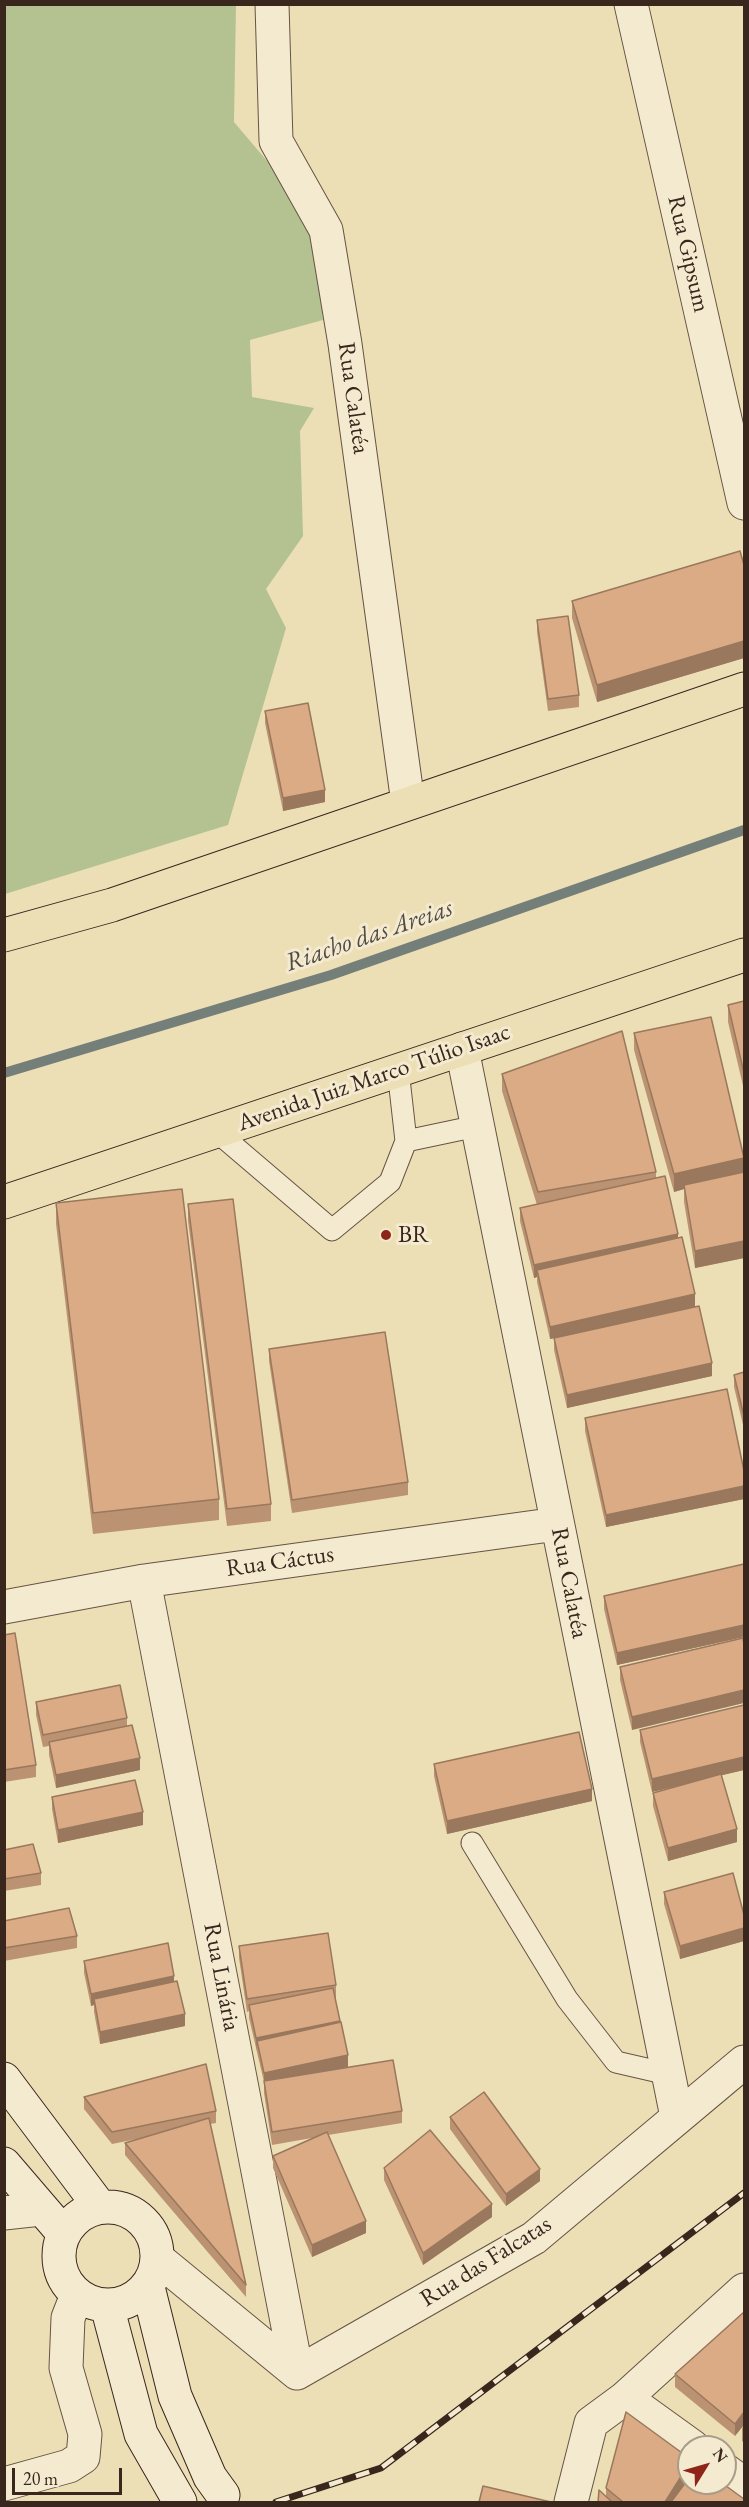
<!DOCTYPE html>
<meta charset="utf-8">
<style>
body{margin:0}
#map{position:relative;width:749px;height:2507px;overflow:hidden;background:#ecdfb6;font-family:"EB Garamond",serif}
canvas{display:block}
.frame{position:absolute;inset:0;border:6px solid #39261d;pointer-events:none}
.north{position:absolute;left:677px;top:2435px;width:60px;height:60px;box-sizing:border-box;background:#f3ead0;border:2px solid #a99c88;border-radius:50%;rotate:53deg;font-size:16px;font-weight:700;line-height:24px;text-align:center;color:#39261d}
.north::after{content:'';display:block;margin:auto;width:21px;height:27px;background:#8f2418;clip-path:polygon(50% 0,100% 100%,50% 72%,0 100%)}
.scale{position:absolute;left:12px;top:2468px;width:110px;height:27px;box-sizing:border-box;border:3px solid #39261d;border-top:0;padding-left:8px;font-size:18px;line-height:21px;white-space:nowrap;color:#39261d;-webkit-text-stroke:4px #f3ead0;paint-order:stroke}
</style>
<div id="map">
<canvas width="749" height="2507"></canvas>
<div class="frame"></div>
<div class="north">N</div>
<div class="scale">20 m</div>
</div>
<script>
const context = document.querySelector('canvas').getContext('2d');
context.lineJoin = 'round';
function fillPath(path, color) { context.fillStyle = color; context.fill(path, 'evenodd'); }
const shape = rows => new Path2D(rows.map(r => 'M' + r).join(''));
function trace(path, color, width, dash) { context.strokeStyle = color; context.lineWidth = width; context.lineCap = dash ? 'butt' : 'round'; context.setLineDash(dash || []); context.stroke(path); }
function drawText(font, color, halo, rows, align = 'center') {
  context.font = font + ' "EB Garamond",serif'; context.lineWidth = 6; context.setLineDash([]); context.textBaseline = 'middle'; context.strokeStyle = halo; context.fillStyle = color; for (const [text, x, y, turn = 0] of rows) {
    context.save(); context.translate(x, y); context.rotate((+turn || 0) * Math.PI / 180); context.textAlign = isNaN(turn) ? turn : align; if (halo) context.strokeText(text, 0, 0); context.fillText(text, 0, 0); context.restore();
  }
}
fillPath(shape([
 [5,5,236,5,234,122,312,214,323,320,250,340,252,397,314,408,300,431,303,536,266,589,286,628,228,825,5,894]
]), '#b4c291');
trace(shape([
 [4,1073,331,975,744,830]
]), '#757f7a', 10);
const lane = shape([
 [216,1131,332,1230,390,1182,406,1141,398,1070],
 [406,1141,477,1126],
 [472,1843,567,1999,616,2062,668,2074]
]);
const street = shape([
 [272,4,276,141,326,230,345,344,408,803],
 [631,4,744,503],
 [462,1049,677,2117],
 [144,1581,297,2373],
 [4,1607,144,1581,557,1524],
 [4,2213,41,2209],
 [158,2259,297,2373],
 [297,2373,534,2238,744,2062],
 [625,2398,693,2447],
 [725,2470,744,2484],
 [4,2484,69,2466,83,2457,85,2434,66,2368,68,2318,77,2295],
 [571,2502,591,2423,625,2398,744,2290]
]);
const secondary = shape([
 [4,2079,100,2207],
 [4,2164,64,2234],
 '59 2256a49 49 0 1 1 98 0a49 49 0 1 1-98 0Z',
 [148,2287,175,2396,210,2477,223,2495],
 [107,2306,141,2434,180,2502]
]);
const primary = shape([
 [4,935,112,905,744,689],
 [4,1202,744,955]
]);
trace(lane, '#665443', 23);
trace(street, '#665443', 35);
trace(secondary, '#39261d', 35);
trace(primary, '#39261d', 35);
trace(lane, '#f3ead0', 21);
trace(street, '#f3ead0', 33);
trace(secondary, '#f3ead0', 33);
trace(primary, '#ecdfb6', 33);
const rail = shape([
 [276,2502,381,2468,744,2193]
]);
trace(rail, '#39261d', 7);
trace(rail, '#f3ead0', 4.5, [14]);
fillPath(shape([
 [744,565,744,658,597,702,572,618,572,601],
 [537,620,579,695,579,707,548,711,537,632],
 [265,711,325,802,283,811,265,723],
 [744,1001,744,1090,728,1022,728,1005],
 [634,1033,744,1158,744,1258,695,1268,684,1202,684,1189,674,1192,634,1050],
 [502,1074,656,1172,656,1178,678,1238,712,1376,567,1408,554,1350,554,1338,550,1339,537,1282,537,1277,534,1278,520,1221,520,1208,537,1205,502,1091],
 [56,1203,219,1499,219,1520,93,1534,56,1224],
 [188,1204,271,1504,271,1521,227,1526,188,1221],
 [269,1349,408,1482,408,1495,292,1513,269,1361],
 [744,1372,744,1429,734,1387,734,1375],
 [585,1418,744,1471,744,1499,606,1527,585,1431],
 [744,1564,744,1637,617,1665,604,1609,604,1596],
 [4,1635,36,1765,36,1777,4,1782],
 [744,1645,632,1730,620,1680,620,1667],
 [36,1702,127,1718,127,1726,140,1770,56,1788,49,1755,49,1746,43,1747,36,1715],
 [744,1705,744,1770,721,1775,737,1842,668,1861,653,1806,653,1793,701,1780,652,1792,640,1742,640,1730],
 [434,1764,592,1801,447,1834,434,1776],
 [52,1797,143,1825,58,1843,52,1809],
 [4,1850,41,1873,41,1885,4,1891],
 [664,1892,744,1915,744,1941,680,1959,664,1904],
 [4,1921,77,1936,77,1948,4,1961],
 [239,1946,336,1985,336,1998,335,1998,348,2067,402,2111,402,2123,328,2135,366,2233,312,2257,273,2168,273,2156,312,2138,272,2145,264,2093,264,2082,249,2018,249,2011,247,2012,239,1958],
 [84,1961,174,1982,185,2026,100,2044,94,2012,94,2005,91,2006,84,1973],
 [84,2097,216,2111,216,2123,210,2124,246,2285,246,2297,125,2155,125,2143,142,2138,112,2144,84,2109],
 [450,2117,540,2181,506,2206,450,2129],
 [384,2168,492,2217,423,2265,384,2180],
 [744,2312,735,2436,675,2387,675,2374],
 [744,2425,744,2443,742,2441,742,2428],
 [683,2486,744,2502,598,2502,606,2496,606,2488]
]), '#bc9372');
fillPath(shape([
 [744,641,744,658,597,702,597,685],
 [325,790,325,802,283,811,283,798],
 [744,1158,744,1175,684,1185,684,1189,674,1192,674,1174],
 [678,1234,678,1246,537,1270,537,1277,534,1278,534,1265],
 [744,1241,744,1258,695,1268,695,1251],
 [695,1294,695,1307,550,1339,550,1327],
 [712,1363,712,1376,567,1408,567,1395],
 [744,1486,744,1499,606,1527,606,1515],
 [744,1625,744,1637,617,1665,617,1653],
 [744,1690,744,1703,632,1730,632,1717],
 [744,1757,744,1770,652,1792,652,1779],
 [140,1758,140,1770,56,1788,56,1775],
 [592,1789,592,1801,447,1834,447,1821],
 [143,1812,143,1825,58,1843,58,1830],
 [737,1829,737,1842,668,1861,668,1848],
 [744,1928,744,1941,680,1959,680,1946],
 [174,1976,174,1988,94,1999,94,2005,91,2006,91,1994],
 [185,2014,185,2026,100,2044,100,2032],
 [340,2021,340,2033,257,2041,256,2051,256,2038],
 [348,2055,348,2068,264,2086,264,2073],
 [540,2169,540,2181,506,2206,506,2194],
 [492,2204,492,2217,423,2265,423,2253],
 [366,2221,366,2233,312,2257,312,2245],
 [744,2412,744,2425,735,2436,735,2424],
 [689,2464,689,2477,673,2502,665,2502]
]), '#99785d');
const building = shape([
 [740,551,744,565,744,641,597,685,572,601,740,551],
 [568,616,579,695,548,699,537,620,568,616],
 [308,703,325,790,283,798,265,711,308,703],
 [744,1001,744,1073,728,1005,744,1001],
 [711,1017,744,1158,674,1174,634,1033,711,1017],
 [622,1031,656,1172,538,1192,502,1074,622,1031],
 [744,1172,744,1241,695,1251,684,1185,744,1172],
 [665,1176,678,1234,534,1265,520,1208,665,1176],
 [182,1189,219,1499,93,1513,56,1203,182,1189],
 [233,1199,271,1504,227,1509,188,1204,233,1199],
 [682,1237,695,1294,550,1327,537,1270,682,1237],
 [699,1306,712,1363,567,1395,554,1338,699,1306],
 [385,1332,408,1482,292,1500,269,1349,385,1332],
 [744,1372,744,1416,734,1375,744,1372],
 [727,1389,744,1471,744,1486,606,1515,585,1418,727,1389],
 [744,1564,744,1625,617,1653,604,1596,744,1564],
 [15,1633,36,1765,4,1770,4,1635,15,1633],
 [743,1638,744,1645,744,1690,632,1717,620,1667,743,1638],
 [120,1685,127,1718,43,1735,36,1702,120,1685],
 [744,1705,744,1757,652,1779,640,1730,744,1705],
 [132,1725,140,1758,56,1775,49,1742,132,1725],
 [579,1732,592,1789,447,1821,434,1764,579,1732],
 [721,1774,737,1829,668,1848,653,1793,721,1774],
 [135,1780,143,1812,58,1830,52,1797,135,1780],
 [33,1844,41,1873,4,1879,4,1850,33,1844],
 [733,1873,744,1915,744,1928,680,1946,664,1892,733,1873],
 [69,1908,77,1936,4,1948,4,1921,69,1908],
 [328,1933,336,1985,247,1999,239,1946,328,1933],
 [168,1943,174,1976,91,1994,84,1961,168,1943],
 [177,1981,185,2014,100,2032,94,1999,177,1981],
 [333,1988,340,2021,256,2038,249,2005,333,1988],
 [341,2022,348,2055,264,2073,257,2041,341,2022],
 [393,2060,402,2111,272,2132,264,2081,393,2060],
 [206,2064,216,2111,112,2132,84,2097,206,2064],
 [484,2092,540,2169,506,2194,450,2117,484,2092],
 [209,2118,246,2285,125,2143,209,2118],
 [430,2130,492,2204,423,2253,384,2168,430,2130],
 [327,2132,366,2221,312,2245,273,2156,327,2132],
 [744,2312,744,2412,735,2424,675,2374,744,2312],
 [626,2412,689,2458,689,2464,665,2502,623,2502,606,2488,626,2412],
 [689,2478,689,2483,722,2483,744,2499,744,2502,671,2502,689,2478],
 [483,2486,551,2502,479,2502,483,2486],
 [599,2490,612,2502,598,2502,599,2490]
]);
fillPath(building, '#dbab85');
trace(building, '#99785d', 1.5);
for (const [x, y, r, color] of [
 [386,1235,6,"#8f2418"]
]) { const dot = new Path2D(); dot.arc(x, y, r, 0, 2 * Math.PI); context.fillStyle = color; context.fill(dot); trace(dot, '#f3ead0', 2); }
drawText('24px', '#39261d', '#f3ead0', [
 ["Rua Gipsum",688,254,77],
 ["Rua Calatéa",353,398,82],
 ["Avenida Juiz Marco Túlio Isaac",374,1078,-19],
 ["Rua Cáctus",280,1562,-8],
 ["Rua Calatéa",569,1583,79],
 ["Rua Linária",221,1977,79],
 ["Rua das Falcatas",486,2262,-32]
]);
drawText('24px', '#39261d', '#f3ead0', [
 ["BR",398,1235]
], 'left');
drawText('italic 26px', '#524b44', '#f3ead0', [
 ["Riacho das Areias",369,936,-19]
]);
</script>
